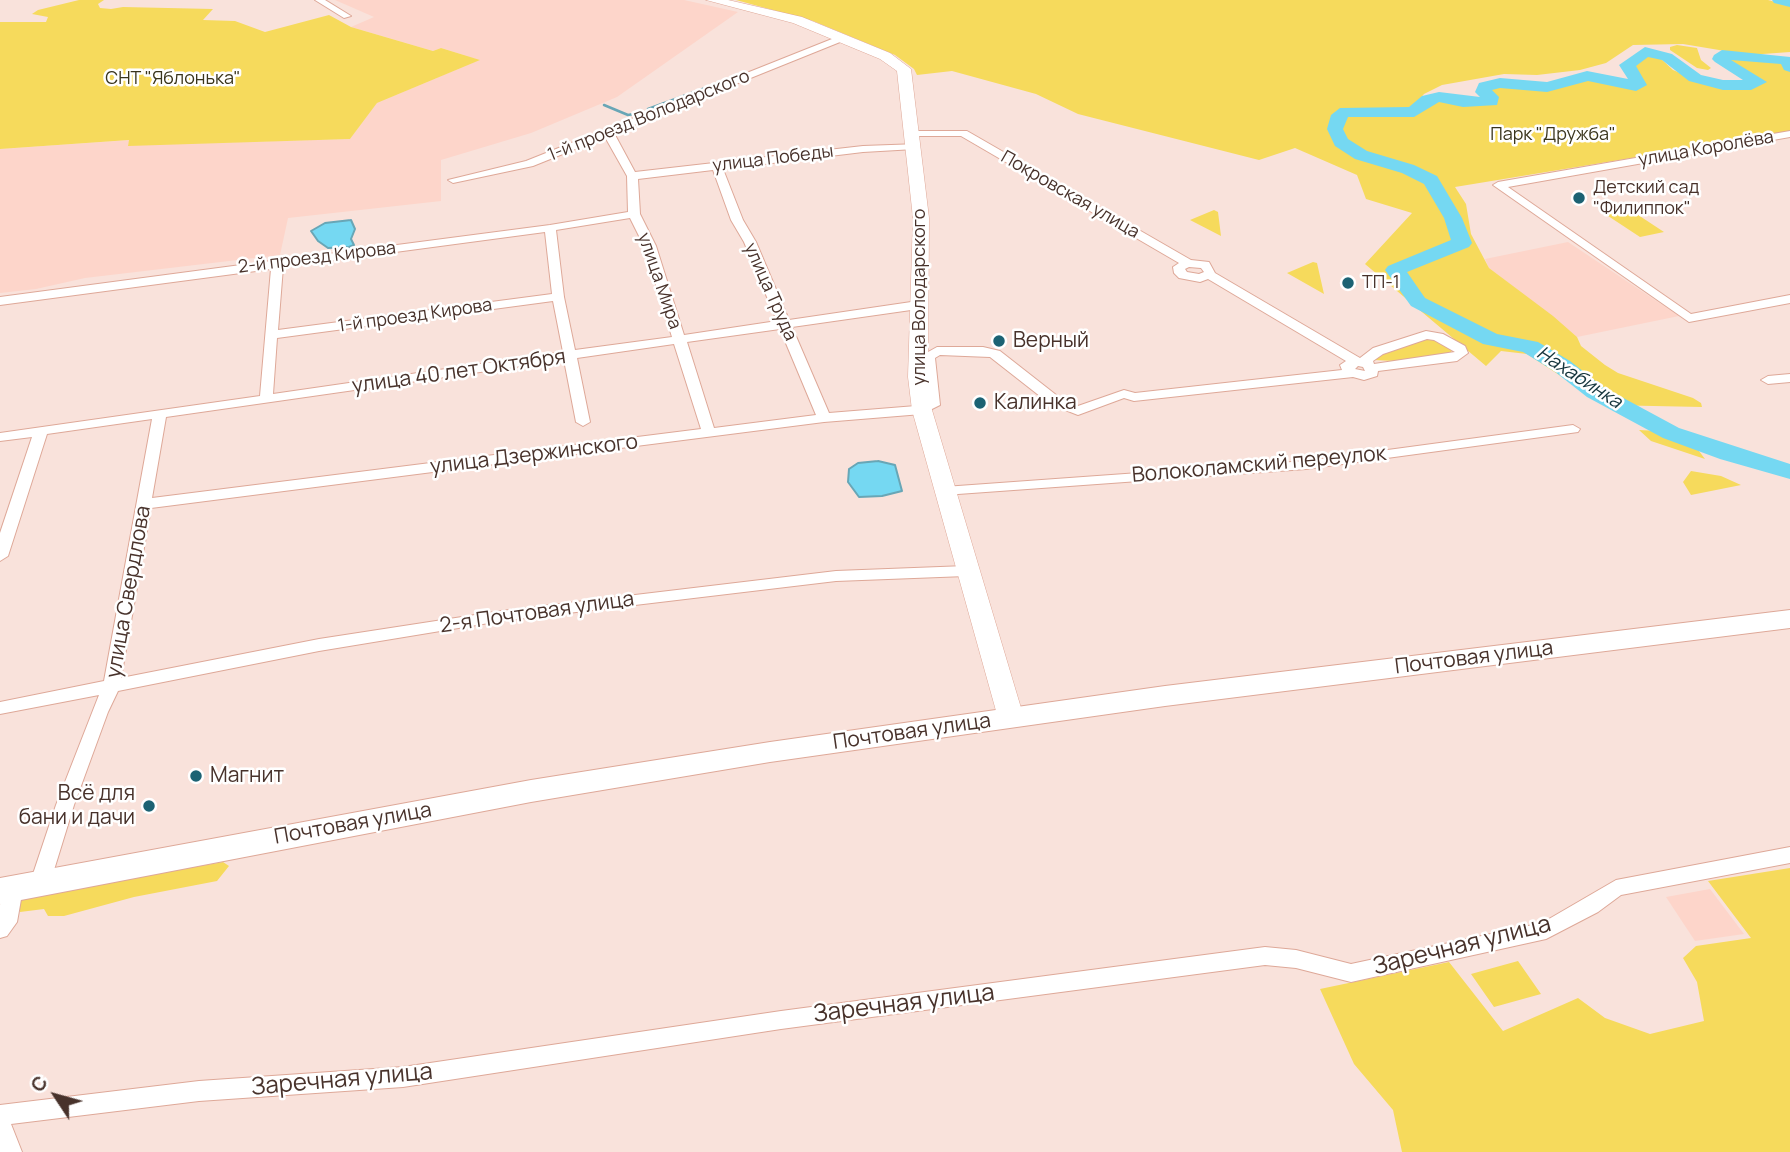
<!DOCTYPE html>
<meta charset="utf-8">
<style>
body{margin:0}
#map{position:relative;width:1790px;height:1152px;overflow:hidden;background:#f9e2db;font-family:Manrope,sans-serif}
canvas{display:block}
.north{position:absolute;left:21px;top:1061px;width:70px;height:70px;-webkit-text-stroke:5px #fff;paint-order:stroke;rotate:306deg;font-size:19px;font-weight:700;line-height:28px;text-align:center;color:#48322b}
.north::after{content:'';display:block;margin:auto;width:24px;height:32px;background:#48322b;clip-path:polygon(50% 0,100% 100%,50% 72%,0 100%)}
</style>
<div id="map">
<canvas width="1790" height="1152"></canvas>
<div class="north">С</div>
</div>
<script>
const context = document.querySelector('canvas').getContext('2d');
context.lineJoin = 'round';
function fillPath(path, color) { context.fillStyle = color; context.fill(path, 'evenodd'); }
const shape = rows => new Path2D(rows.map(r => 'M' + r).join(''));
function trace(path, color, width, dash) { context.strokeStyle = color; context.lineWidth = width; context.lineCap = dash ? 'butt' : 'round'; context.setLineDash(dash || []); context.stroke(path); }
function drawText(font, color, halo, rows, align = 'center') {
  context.font = font + ' Manrope,sans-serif'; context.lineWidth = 5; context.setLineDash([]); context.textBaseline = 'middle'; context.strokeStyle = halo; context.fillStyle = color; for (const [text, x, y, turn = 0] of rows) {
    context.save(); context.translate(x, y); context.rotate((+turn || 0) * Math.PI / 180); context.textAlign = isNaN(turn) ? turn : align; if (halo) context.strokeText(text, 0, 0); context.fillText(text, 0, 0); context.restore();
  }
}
fillPath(shape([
 [335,0,684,0,738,12,617,97,531,133,441,160,441,201,288,218,280,255,85,278,36,289,0,293,0,149,130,140,128,145,350,139,377,103,479,60,441,48,433,51,351,27,374,17],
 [1568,242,1679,316,1577,337,1489,268,1485,259],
 [1710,889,1744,934,1695,941,1666,897]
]), '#fdd5ca');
fillPath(shape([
 [79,0,104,0,98,4,100,8,111,9,123,7,213,9,203,20,235,21,265,32,329,15,351,27,433,51,441,48,480,60,377,103,350,139,128,146,129,140,0,149,0,22,46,22,48,17,32,14,38,10],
 [736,0,1768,0,1790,6,1790,52,1749,55,1683,44,1633,45,1606,63,1580,70,1537,75,1504,74,1442,85,1424,94,1407,114,1421,112,1427,104,1441,100,1472,105,1492,104,1493,97,1488,92,1496,86,1556,88,1590,78,1635,87,1643,86,1642,78,1631,65,1647,54,1657,55,1673,70,1697,80,1734,86,1761,82,1760,78,1733,68,1723,60,1722,57,1730,56,1761,62,1781,61,1790,68,1790,132,1455,187,1466,204,1471,234,1489,268,1553,316,1577,337,1581,346,1605,365,1618,373,1693,398,1701,403,1702,407,1605,405,1527,354,1501,351,1486,366,1365,264,1412,213,1366,199,1357,175,1295,148,1259,160,1078,114,1036,94,952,71,917,75,914,69,895,55,813,21],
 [1677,45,1697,48,1701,60,1711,68,1708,70,1697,68,1670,50,1670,47],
 [1623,205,1664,232,1640,237,1599,210],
 [1214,210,1218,212,1221,236,1190,220],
 [1313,262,1317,263,1324,294,1287,273],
 [1425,337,1437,338,1452,348,1451,354,1394,361,1374,360,1384,351],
 [1639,430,1658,431,1696,447,1705,459,1651,441],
 [1691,471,1721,476,1741,485,1691,495,1683,482],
 [223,862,229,866,217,881,134,897,64,916,48,916,44,909,20,912,17,902,19,898],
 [1790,868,1790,1152,1402,1152,1393,1110,1354,1064,1320,989,1449,962,1503,1031,1578,998,1605,1018,1650,1034,1704,1021,1697,982,1683,958,1696,946,1751,938,1708,881],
 [1518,961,1541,994,1494,1007,1471,974]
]), '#f6da5c');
const water = shape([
 [351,220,355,229,351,239,354,245,349,247,328,248,318,241,311,231,325,223,351,220],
 [878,461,895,465,902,491,882,496,859,497,848,482,849,469,858,463,878,461]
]);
fillPath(water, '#75d8f2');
trace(water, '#68a6b6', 2);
trace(shape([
 [604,105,628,115,639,113],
 [648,109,708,87]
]), '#68a6b6', 2.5);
fillPath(shape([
 [1772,0,1790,0,1790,7,1774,3,1772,0],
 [1645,47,1672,54,1701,75,1723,80,1743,80,1715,62,1712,59,1714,55,1722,50,1790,57,1790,72,1784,70,1781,64,1731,60,1767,82,1751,90,1723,90,1689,81,1662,60,1648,57,1636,66,1647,85,1636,91,1588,81,1547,92,1500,88,1492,90,1499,97,1497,105,1463,107,1439,102,1414,117,1348,117,1343,129,1348,139,1367,151,1414,165,1437,176,1462,218,1472,243,1469,247,1407,272,1425,298,1497,334,1538,342,1570,361,1603,387,1679,428,1790,464,1790,479,1720,459,1663,438,1587,397,1554,371,1523,352,1483,344,1411,306,1385,270,1388,266,1451,240,1444,218,1424,184,1402,173,1355,159,1335,146,1327,129,1331,115,1340,108,1409,107,1422,96,1439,92,1480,97,1475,92,1479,83,1500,78,1547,82,1587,71,1628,79,1619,65,1645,47]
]), '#75d8f2');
const street = shape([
 [315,0,325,0,351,16,344,18,315,0],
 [842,35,847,38,845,40,614,133,635,172,863,146,919,144,919,148,915,149,863,152,723,169,743,220,756,242,789,320,918,301,924,305,918,309,792,327,829,413,916,406,917,402,926,401,921,356,937,347,983,347,1000,351,1060,398,1078,406,1124,390,1135,393,1342,370,1340,365,1346,361,1208,279,1200,282,1179,278,1174,273,1173,267,1179,263,961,136,909,136,908,134,913,131,967,131,1191,260,1209,262,1215,273,1360,358,1373,348,1426,331,1443,334,1465,346,1468,353,1457,361,1378,371,1377,376,1364,380,1353,377,1134,401,1124,398,1078,415,1050,404,990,357,940,355,935,358,940,405,922,414,824,422,151,508,121,678,319,639,501,611,836,571,966,566,974,571,966,576,836,581,501,621,319,651,118,691,108,712,74,805,50,883,47,889,40,891,33,889,30,883,56,805,99,695,0,714,0,702,104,681,152,419,47,434,8,556,0,561,0,533,32,437,0,441,0,433,260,396,271,269,0,305,0,297,271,261,277,258,282,260,550,225,628,212,627,176,605,137,533,166,453,183,448,180,526,161,842,35],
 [713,170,731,220,744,242,777,321,684,335,656,246,640,214,638,179,713,170],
 [630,218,644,246,672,337,575,350,564,297,556,230,630,218],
 [545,232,552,294,278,330,283,267,545,232],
 [1189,267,1201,268,1204,272,1199,274,1187,272,1185,269,1189,267],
 [553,301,563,352,273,394,277,338,553,301],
 [780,329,816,415,714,428,687,342,780,329],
 [1427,339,1434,340,1455,352,1374,364,1373,361,1383,354,1427,339],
 [674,344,701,429,152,498,166,417,564,360,576,422,583,426,590,422,577,358,674,344],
 [1358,366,1363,367,1365,371,1355,369,1358,366],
 [1790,131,1790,137,1508,187,1691,314,1790,295,1790,303,1689,322,1493,185,1498,182,1790,131],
 [1790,374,1790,382,1768,384,1761,380,1768,376,1790,374],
 [1573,425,1580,429,1578,432,1306,469,944,495,937,491,944,487,1306,461,1573,425],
 [1790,847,1790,863,1621,895,1598,912,1546,939,1351,982,1296,968,1265,965,781,1029,403,1087,199,1101,11,1124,22,1152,0,1152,0,1105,199,1081,403,1067,781,1011,1265,947,1296,950,1351,964,1542,923,1616,880,1790,847],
 [13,880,20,882,23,888,17,922,7,936,0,938,0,905,3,888,6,882,13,880]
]);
const secondary = shape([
 [706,0,728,0,802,17,890,53,911,69,929,218,928,377,932,410,1024,718,1020,725,1011,727,1002,725,998,718,912,410,908,377,913,218,897,71,880,59,793,23,706,0]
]);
const primary = shape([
 [1790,610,1790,628,1165,706,770,762,531,802,0,904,0,878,531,780,770,742,1165,686,1790,610]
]);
trace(street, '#dea898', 2);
trace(secondary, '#dea898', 1);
trace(primary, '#dea898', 2);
fillPath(street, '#fff');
fillPath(secondary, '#fff');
fillPath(primary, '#fff');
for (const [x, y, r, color] of [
 [1579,198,7,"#1c6273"],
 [1348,283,7,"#1c6273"],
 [999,341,7,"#1c6273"],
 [980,403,7,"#1c6273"],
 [196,776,7,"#1c6273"],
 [149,806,7,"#1c6273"]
]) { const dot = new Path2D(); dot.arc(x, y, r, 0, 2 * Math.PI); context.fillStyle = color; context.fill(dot); trace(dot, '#fff', 2.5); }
drawText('18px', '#3a351d', '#fff', [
 ["СНТ \"Яблонька\"",173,79],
 ["Парк \"Дружба\"",1553,135]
]);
drawText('18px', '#48322b', '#fff', [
 ["1-й проезд Володарского",649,116,-22],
 ["улица Королёва",1706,149,-10],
 ["улица Победы",773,159,-7],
 ["Покровская улица",1070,195,30],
 ["2-й проезд Кирова",317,258,-7],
 ["улица Мира",659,281,71],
 ["улица Труда",770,292,66],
 ["улица Володарского",920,297,-90],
 ["1-й проезд Кирова",415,316,-8]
]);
drawText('18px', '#48322b', '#fff', [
 ["Детский сад",1593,188],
 ["\"Филиппок\"",1593,209],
 ["ТП-1",1362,283]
], 'left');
drawText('italic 19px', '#16353d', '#fff', [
 ["Нахабинка",1579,378,33]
]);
drawText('21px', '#48322b', '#fff', [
 ["Верный",1013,341],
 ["Калинка",994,403],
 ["Магнит",210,776],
 ["Всё для",135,794,"right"],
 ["бани и дачи",135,818,"right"]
], 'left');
drawText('21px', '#48322b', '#fff', [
 ["улица 40 лет Октября",459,372,-8],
 ["улица Дзержинского",534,455,-7],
 ["Волоколамский переулок",1259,465,-5],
 ["улица Свердлова",129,592,-80],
 ["2-я Почтовая улица",537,613,-8],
 ["Почтовая улица",1474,658,-7],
 ["Почтовая улица",912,732,-8],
 ["Почтовая улица",353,824,-10]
]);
drawText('24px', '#48322b', '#fff', [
 ["Заречная улица",1462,946,-14],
 ["Заречная улица",904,1004,-7],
 ["Заречная улица",342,1080,-5]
]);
</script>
